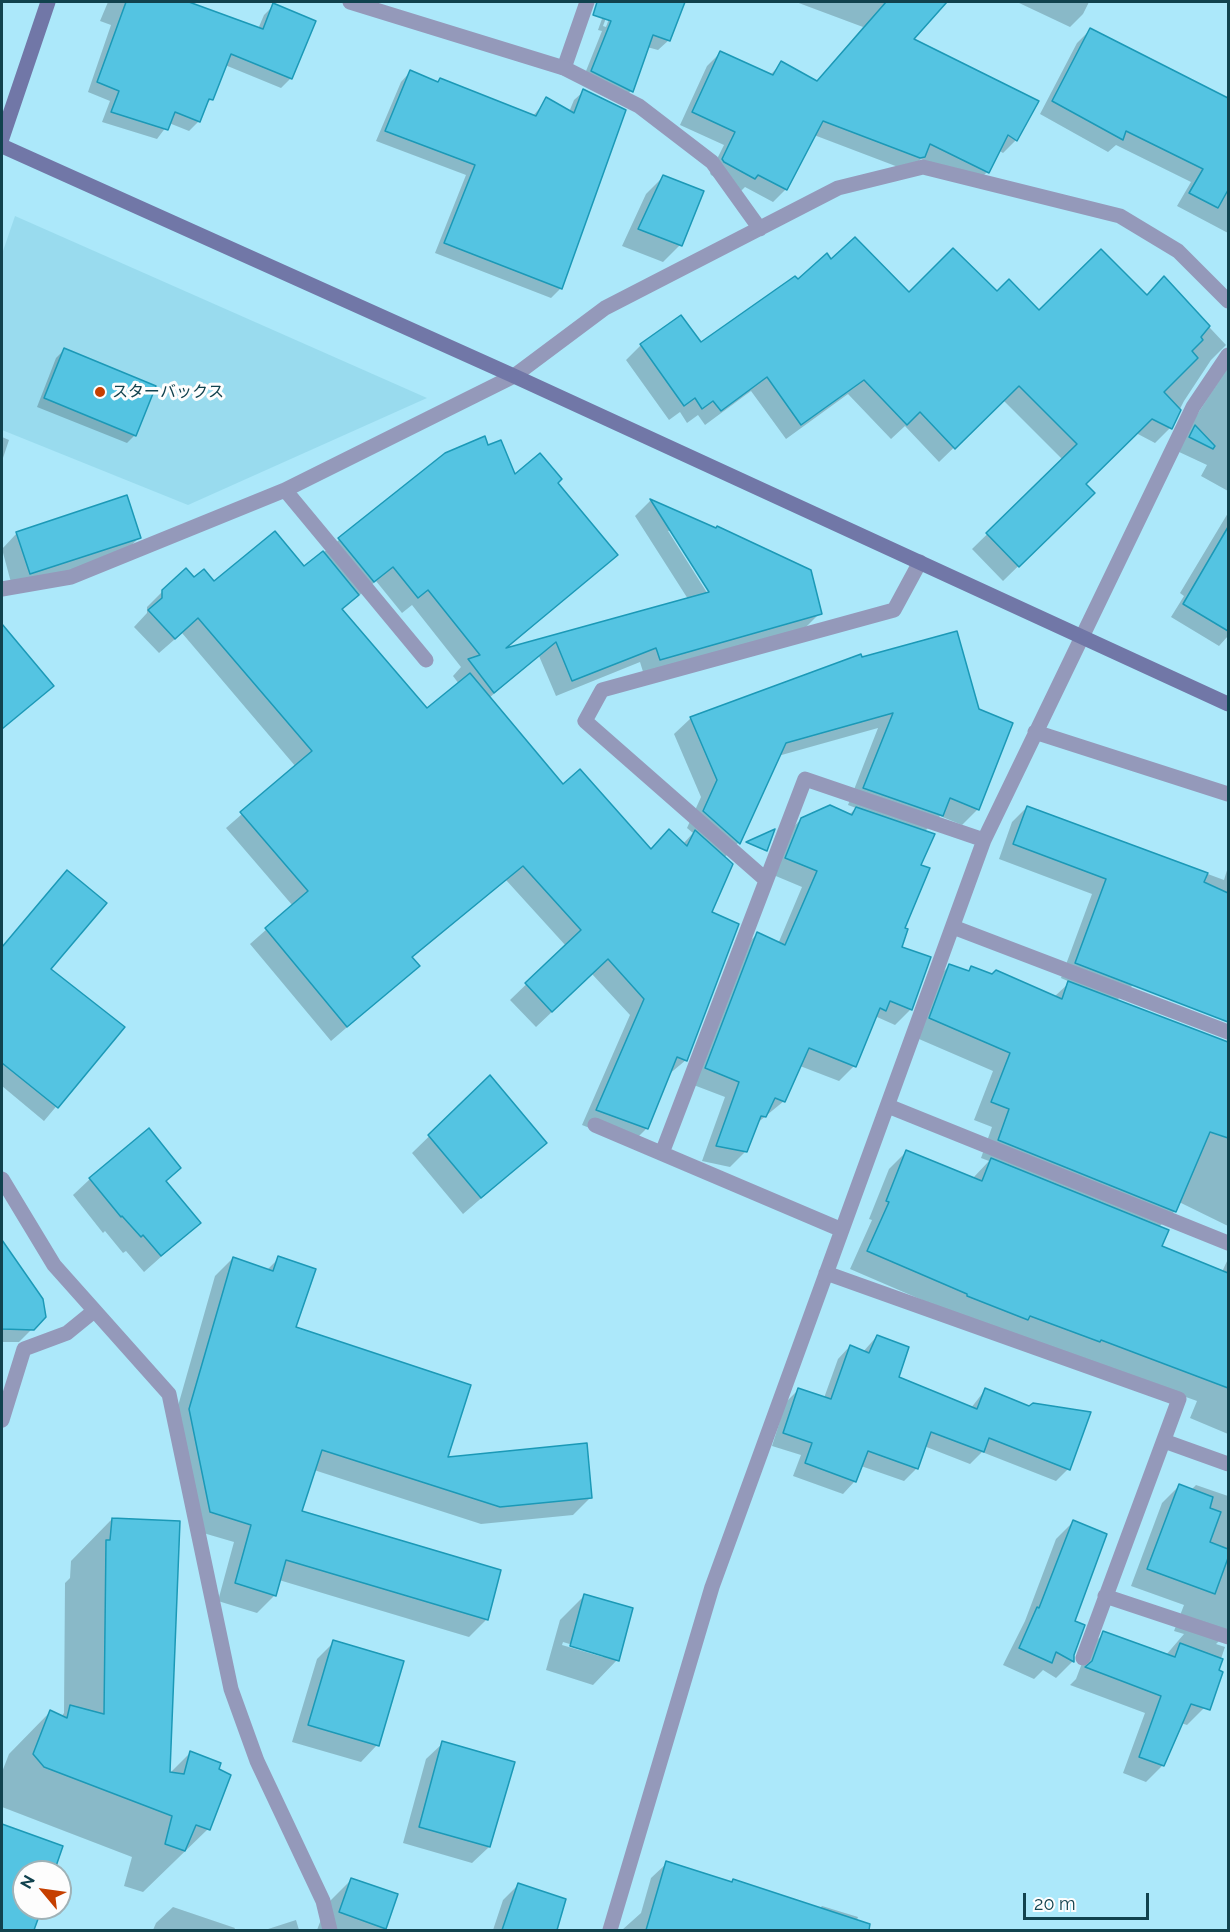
<!DOCTYPE html>
<meta charset="utf-8">
<style>
body{margin:0}
#map{position:relative;width:1230px;height:1932px;overflow:hidden;background:#ace8fa;font-family:Raleway,sans-serif}
canvas{display:block}
.frame{position:absolute;inset:0;border:3px solid #11424e;pointer-events:none}
.north{position:absolute;left:12px;top:1860px;width:60px;height:60px;box-sizing:border-box;background:#fdfdfd;border:2px solid #9fb2b7;border-radius:50%;rotate:299deg;font-size:16px;font-weight:700;line-height:24px;text-align:center;color:#11424e}
.north::after{content:'';display:block;margin:auto;width:21px;height:27px;background:#c53f00;clip-path:polygon(50% 0,100% 100%,50% 72%,0 100%)}
.scale{position:absolute;left:1023px;top:1893px;width:126px;height:27px;box-sizing:border-box;border:3px solid #11424e;border-top:0;padding-left:8px;font-size:18px;line-height:21px;white-space:nowrap;color:#11424e;-webkit-text-stroke:4px #fdfdfd;paint-order:stroke}
</style>
<div id="map">
<canvas width="1230" height="1932"></canvas>
<div class="frame"></div>
<div class="north">N</div>
<div class="scale">20 m</div>
</div>
<script>
const context = document.querySelector('canvas').getContext('2d');
context.lineJoin = 'round';
function fillPath(path, color) { context.fillStyle = color; context.fill(path, 'evenodd'); }
const shape = rows => new Path2D(rows.map(r => 'M' + r).join(''));
function trace(path, color, width, dash) { context.strokeStyle = color; context.lineWidth = width; context.lineCap = dash ? 'butt' : 'round'; context.setLineDash(dash || []); context.stroke(path); }
function drawText(font, color, halo, rows, align = 'center') {
  context.font = font + ' Raleway,"Noto Sans JP",sans-serif'; context.lineWidth = 6; context.setLineDash([]); context.textBaseline = 'middle'; context.strokeStyle = halo; context.fillStyle = color; for (const [text, x, y, turn = 0] of rows) {
    context.save(); context.translate(x, y); context.rotate((+turn || 0) * Math.PI / 180); context.textAlign = isNaN(turn) ? turn : align; if (halo) context.strokeText(text, 0, 0); context.fillText(text, 0, 0); context.restore();
  }
}
fillPath(shape([
 [15,216,427,398,188,505,2,430,2,254]
]), '#99dbee');
fillPath(shape([
 [108,2,187,2,258,29,264,15,274,5,291,78,281,88,225,65,211,99,204,107,199,121,189,131,169,123,157,139,102,122,110,101,88,92,111,25,100,21],
 [608,2,612,2,603,26,606,27,615,2,683,2,669,40,658,50,647,47,631,91,621,101,582,81,602,31,598,30],
 [796,2,945,2,911,40,1016,140,1003,153,998,150,987,172,974,185,921,159,910,170,906,170,814,135,786,189,773,202,745,187,741,191,711,175,710,173,724,145,680,125,707,66,720,53,770,75,782,63,816,82,863,27],
 [1017,2,1089,2,1083,14,1070,27],
 [1090,30,1228,99,1228,233,1177,206,1191,182,1116,145,1108,152,1040,114,1077,43],
 [410,72,533,116,547,99,569,112,574,100,584,91,561,288,551,298,435,253,466,175,376,141,401,82],
 [663,177,680,245,663,262,622,246,646,194],
 [831,261,909,294,997,293,1039,312,1146,297,1164,279,1226,345,1211,360,1184,401,1170,428,1155,443,1136,433,1084,484,1093,493,1003,581,972,549,1063,460,1003,400,939,462,905,426,891,439,848,394,786,439,751,391,705,425,698,415,687,423,680,412,669,420,626,360,641,345,681,317,700,344],
 [64,350,135,435,127,443,37,407,56,358],
 [1228,367,1228,491,1201,476,1207,465,1177,451,1189,427],
 [2,437,9,440,2,461],
 [487,447,514,477,556,483,616,555,505,650,688,599,635,516,650,501,715,529,820,613,804,629,644,675,640,662,556,696,539,656,489,698,563,786,650,851,683,844,693,833,687,828,701,797,674,734,691,718,860,656,978,809,962,825,940,816,924,832,919,866,900,948,929,958,910,1010,895,1025,877,1017,872,1022,854,1066,839,1081,800,1066,784,1101,756,1124,746,1151,730,1167,702,1161,725,1097,691,1084,742,949,757,934,778,944,802,887,771,874,786,835,801,819,849,815,856,808,848,805,878,728,778,756,738,843,724,858,710,912,686,1060,668,1075,647,1128,631,1144,582,1125,630,1015,592,974,536,1027,510,1000,566,946,506,880,412,958,418,966,331,1041,250,944,293,906,226,828,296,767,182,633,159,653,134,627,147,613,147,607,163,591,194,579,214,583,304,568,445,455],
 [668,531,671,531,714,597,711,599],
 [376,581,402,613,412,605,461,667,453,676,459,684,426,711,341,611],
 [1228,513,1228,636,1219,646,1171,617,1184,596,1180,593],
 [17,533,139,538,122,554,13,590,2,549],
 [27,657,41,696,2,728,2,676],
 [1027,807,1224,880,1228,867,1228,1020,1133,985,1116,1001,1119,1023,1228,1065,1228,1226,1179,1202,1175,1211,1159,1227,1160,1247,1222,1272,1228,1259,1228,1434,1190,1418,1197,1401,950,1312,850,1269,872,1220,869,1219,889,1169,907,1151,973,1178,989,1161,981,1158,992,1127,974,1120,993,1071,912,1036,932,983,950,965,968,972,972,968,1054,997,1070,982,1061,978,1092,894,999,859,1012,822],
 [67,872,49,969,123,1027,44,1121,2,1086,2,948],
 [490,1077,545,1143,463,1214,412,1153],
 [179,1168,165,1182,199,1223,144,1272,126,1251,123,1253,105,1231,103,1233,73,1195,90,1179],
 [2,1242,41,1300,45,1316,19,1342,2,1342],
 [233,1258,267,1270,279,1258,294,1328,446,1459,591,1497,573,1515,481,1524,314,1470,300,1512,499,1571,486,1620,469,1637,279,1580,275,1595,257,1613,218,1601,234,1542,193,1530,172,1427,215,1276],
 [877,1336,897,1378,971,1408,985,1390,1068,1469,1056,1481,982,1452,970,1464,924,1446,917,1468,904,1481,861,1466,855,1481,843,1494,793,1476,801,1455,772,1446,786,1402,798,1390,824,1398,838,1359,850,1346,863,1352],
 [1196,1485,1228,1496,1228,1632,1216,1644,1225,1647,1204,1708,1187,1725,1181,1723,1163,1765,1146,1782,1123,1773,1145,1713,1070,1685,1076,1679,1087,1650,1104,1633,1166,1655,1184,1634,1174,1631,1184,1605,1131,1586,1162,1503,1179,1486,1191,1490],
 [112,1519,169,1774,190,1753,208,1829,143,1892,124,1886,132,1857,2,1807,2,1772,9,1754,50,1712,61,1717,64,1713,65,1583,70,1578,71,1561],
 [1073,1522,1073,1661,1056,1678,1043,1670,1034,1679,1003,1665,1025,1621,1056,1539],
 [584,1596,617,1660,593,1685,546,1670,560,1620],
 [563,1642,603,1654,603,1657,562,1645],
 [334,1642,377,1745,361,1762,292,1742,317,1659],
 [443,1743,489,1847,472,1863,403,1843,426,1759],
 [5,1827,52,1872,24,1872,24,1908,40,1908,32,1930,2,1930,2,1831],
 [667,1863,731,1883,733,1881,819,1909,822,1906,858,1917,854,1928,861,1930,622,1930,641,1913,651,1878],
 [352,1879,385,1928,382,1930,317,1930,327,1904],
 [518,1885,565,1900,555,1930,493,1930,503,1900],
 [173,1907,235,1928,234,1930,153,1930,156,1923],
 [296,1920,299,1930,265,1930]
]), '#0003');
const building = shape([
 [126,2,189,2,263,29,273,3,316,21,292,79,231,54,213,100,209,99,200,122,175,112,168,130,111,112,119,91,97,82,126,2],
 [597,2,685,2,670,41,653,35,633,92,591,71,611,21,593,15,597,2],
 [886,2,947,2,914,39,1039,101,1017,141,1008,135,989,173,930,144,925,157,920,158,823,121,787,190,758,175,755,179,724,162,722,159,735,132,692,112,720,51,773,75,781,61,817,81,886,2],
 [1090,28,1228,98,1228,190,1218,208,1189,193,1203,169,1126,131,1123,140,1052,101,1090,28],
 [410,70,438,82,440,78,536,116,546,97,574,113,583,89,626,110,562,289,444,243,475,165,385,131,410,70],
 [663,175,704,191,682,246,638,229,663,175],
 [855,237,909,292,953,248,997,291,1009,279,1039,310,1101,249,1147,295,1164,276,1210,326,1201,337,1203,340,1192,351,1198,358,1164,392,1181,410,1172,429,1152,419,1086,484,1095,493,1019,567,986,533,1077,444,1019,386,955,449,920,412,907,425,864,380,801,425,767,377,721,411,713,401,702,409,695,398,684,406,640,344,681,315,701,342,795,276,798,279,827,253,831,259,855,237],
 [64,348,156,386,136,436,44,398,64,348],
 [1195,425,1215,446,1213,449,1189,437,1195,425],
 [485,436,488,445,501,440,515,474,540,453,562,479,558,483,618,555,506,648,709,592,650,499,716,528,717,526,811,570,822,614,660,660,656,648,572,681,556,642,494,693,468,659,480,655,428,590,418,598,393,567,374,582,338,538,445,453,485,436],
 [127,495,141,538,30,574,16,532,127,495],
 [1228,527,1228,631,1183,604,1228,527],
 [275,531,304,566,323,551,359,595,342,609,427,708,470,673,563,784,580,769,651,849,669,829,687,846,695,830,733,864,712,912,739,924,687,1061,677,1057,648,1129,596,1110,644,999,608,959,552,1012,525,983,581,930,523,866,412,957,420,966,347,1027,265,928,308,891,240,812,312,751,198,618,175,639,148,610,162,598,162,590,186,568,194,577,204,569,214,581,275,531],
 [2,624,54,686,2,729,2,624],
 [957,631,979,709,1013,723,979,810,950,798,943,816,863,788,893,713,786,743,740,844,703,811,717,780,690,717,861,654,862,657,957,631],
 [830,805,852,815,856,807,935,834,921,865,930,868,905,928,908,929,902,947,931,957,912,1010,890,1001,886,1011,880,1008,856,1067,809,1048,785,1102,775,1098,766,1117,761,1116,747,1152,716,1146,739,1082,705,1068,757,932,785,945,817,871,785,858,801,818,830,805],
 [1027,806,1208,873,1204,882,1228,893,1228,1022,1075,963,1106,879,1013,844,1027,806],
 [775,829,767,851,746,842,775,829],
 [67,870,107,903,51,969,125,1027,58,1108,2,1063,2,947,67,870],
 [949,964,969,971,971,966,992,974,996,970,1062,999,1068,981,1228,1042,1228,1138,1210,1132,1176,1212,998,1140,1009,1109,991,1102,1010,1053,929,1018,949,964],
 [490,1075,547,1143,481,1198,428,1135,490,1075],
 [149,1128,181,1168,166,1181,201,1223,161,1256,143,1235,141,1237,122,1216,121,1217,89,1178,149,1128],
 [906,1150,982,1181,991,1158,1169,1230,1162,1246,1228,1273,1228,1388,1101,1340,1100,1342,1030,1316,1028,1320,967,1296,967,1294,867,1251,889,1202,886,1201,906,1150],
 [2,1240,43,1299,46,1317,34,1330,2,1329,2,1240],
 [278,1256,316,1269,296,1327,471,1385,448,1457,587,1443,592,1498,500,1507,322,1450,302,1511,501,1570,488,1620,286,1560,276,1596,235,1583,251,1525,210,1512,189,1409,233,1257,273,1271,278,1256],
 [877,1335,909,1347,899,1377,977,1409,985,1388,1029,1406,1033,1403,1091,1412,1070,1470,989,1438,984,1452,931,1432,918,1469,868,1451,856,1482,805,1463,812,1443,783,1433,798,1388,831,1399,850,1345,869,1353,877,1335],
 [1179,1484,1213,1497,1210,1508,1221,1512,1210,1542,1228,1549,1228,1558,1215,1594,1147,1569,1179,1484],
 [112,1518,180,1521,170,1772,184,1774,190,1751,221,1763,219,1769,231,1775,210,1830,196,1825,185,1851,165,1844,172,1816,44,1767,33,1754,50,1710,67,1718,70,1705,104,1714,106,1540,110,1540,112,1518],
 [1073,1520,1107,1534,1075,1621,1085,1625,1074,1655,1074,1662,1056,1652,1052,1663,1019,1648,1037,1607,1039,1608,1073,1520],
 [584,1594,633,1608,619,1661,570,1646,584,1594],
 [1103,1631,1175,1657,1180,1643,1223,1659,1219,1670,1223,1672,1210,1710,1191,1704,1164,1766,1139,1757,1161,1696,1085,1667,1092,1661,1103,1631],
 [333,1640,404,1661,379,1746,308,1725,333,1640],
 [442,1741,515,1762,490,1847,419,1827,442,1741],
 [2,1824,63,1846,54,1872,24,1872,24,1908,42,1908,34,1930,2,1930,2,1824],
 [666,1861,732,1882,733,1879,870,1924,869,1930,646,1930,666,1861],
 [351,1878,398,1894,386,1929,339,1912,351,1878],
 [518,1883,566,1899,557,1930,502,1930,518,1883]
]);
fillPath(building, '#54c4e2');
trace(building, '#1b99b7', 1.5);
trace(shape([
 [564,68,587,2]
]), '#9499ba', 15);
trace(shape([
 [350,2,564,68,639,106,712,162,760,229],
 [285,490,426,660],
 [2,589,71,577,285,490,514,376,605,308,838,188,923,167,1120,216,1178,251,1228,301],
 [1035,732,1228,794],
 [765,879,585,721,602,690,894,610,920,562],
 [953,927,1228,1032],
 [888,1106,1228,1243],
 [595,1125,842,1230],
 [662,1153,805,779,984,840],
 [2,1179,54,1265,169,1394,231,1689,257,1761,323,1901,330,1930],
 [826,1273,1179,1399,1083,1658],
 [2,1420,24,1349,67,1333,94,1311],
 [1164,1441,1228,1464],
 [1105,1596,1228,1637],
 [610,1930,712,1587,984,840,1193,407,1228,355]
]), '#9499ba', 15);
trace(shape([
 [2,138,48,2],
 [2,146,514,376,1228,704]
]), '#7177a7', 15);
for (const [x, y, r, color] of [
 [100,392,6,"#c53f00"]
]) { const dot = new Path2D(); dot.arc(x, y, r, 0, 2 * Math.PI); context.fillStyle = color; context.fill(dot); trace(dot, '#fdfdfd', 2); }
drawText('16px', '#11424e', '#fdfdfd', [
 ["スターバックス",112,392]
], 'left');
</script>
